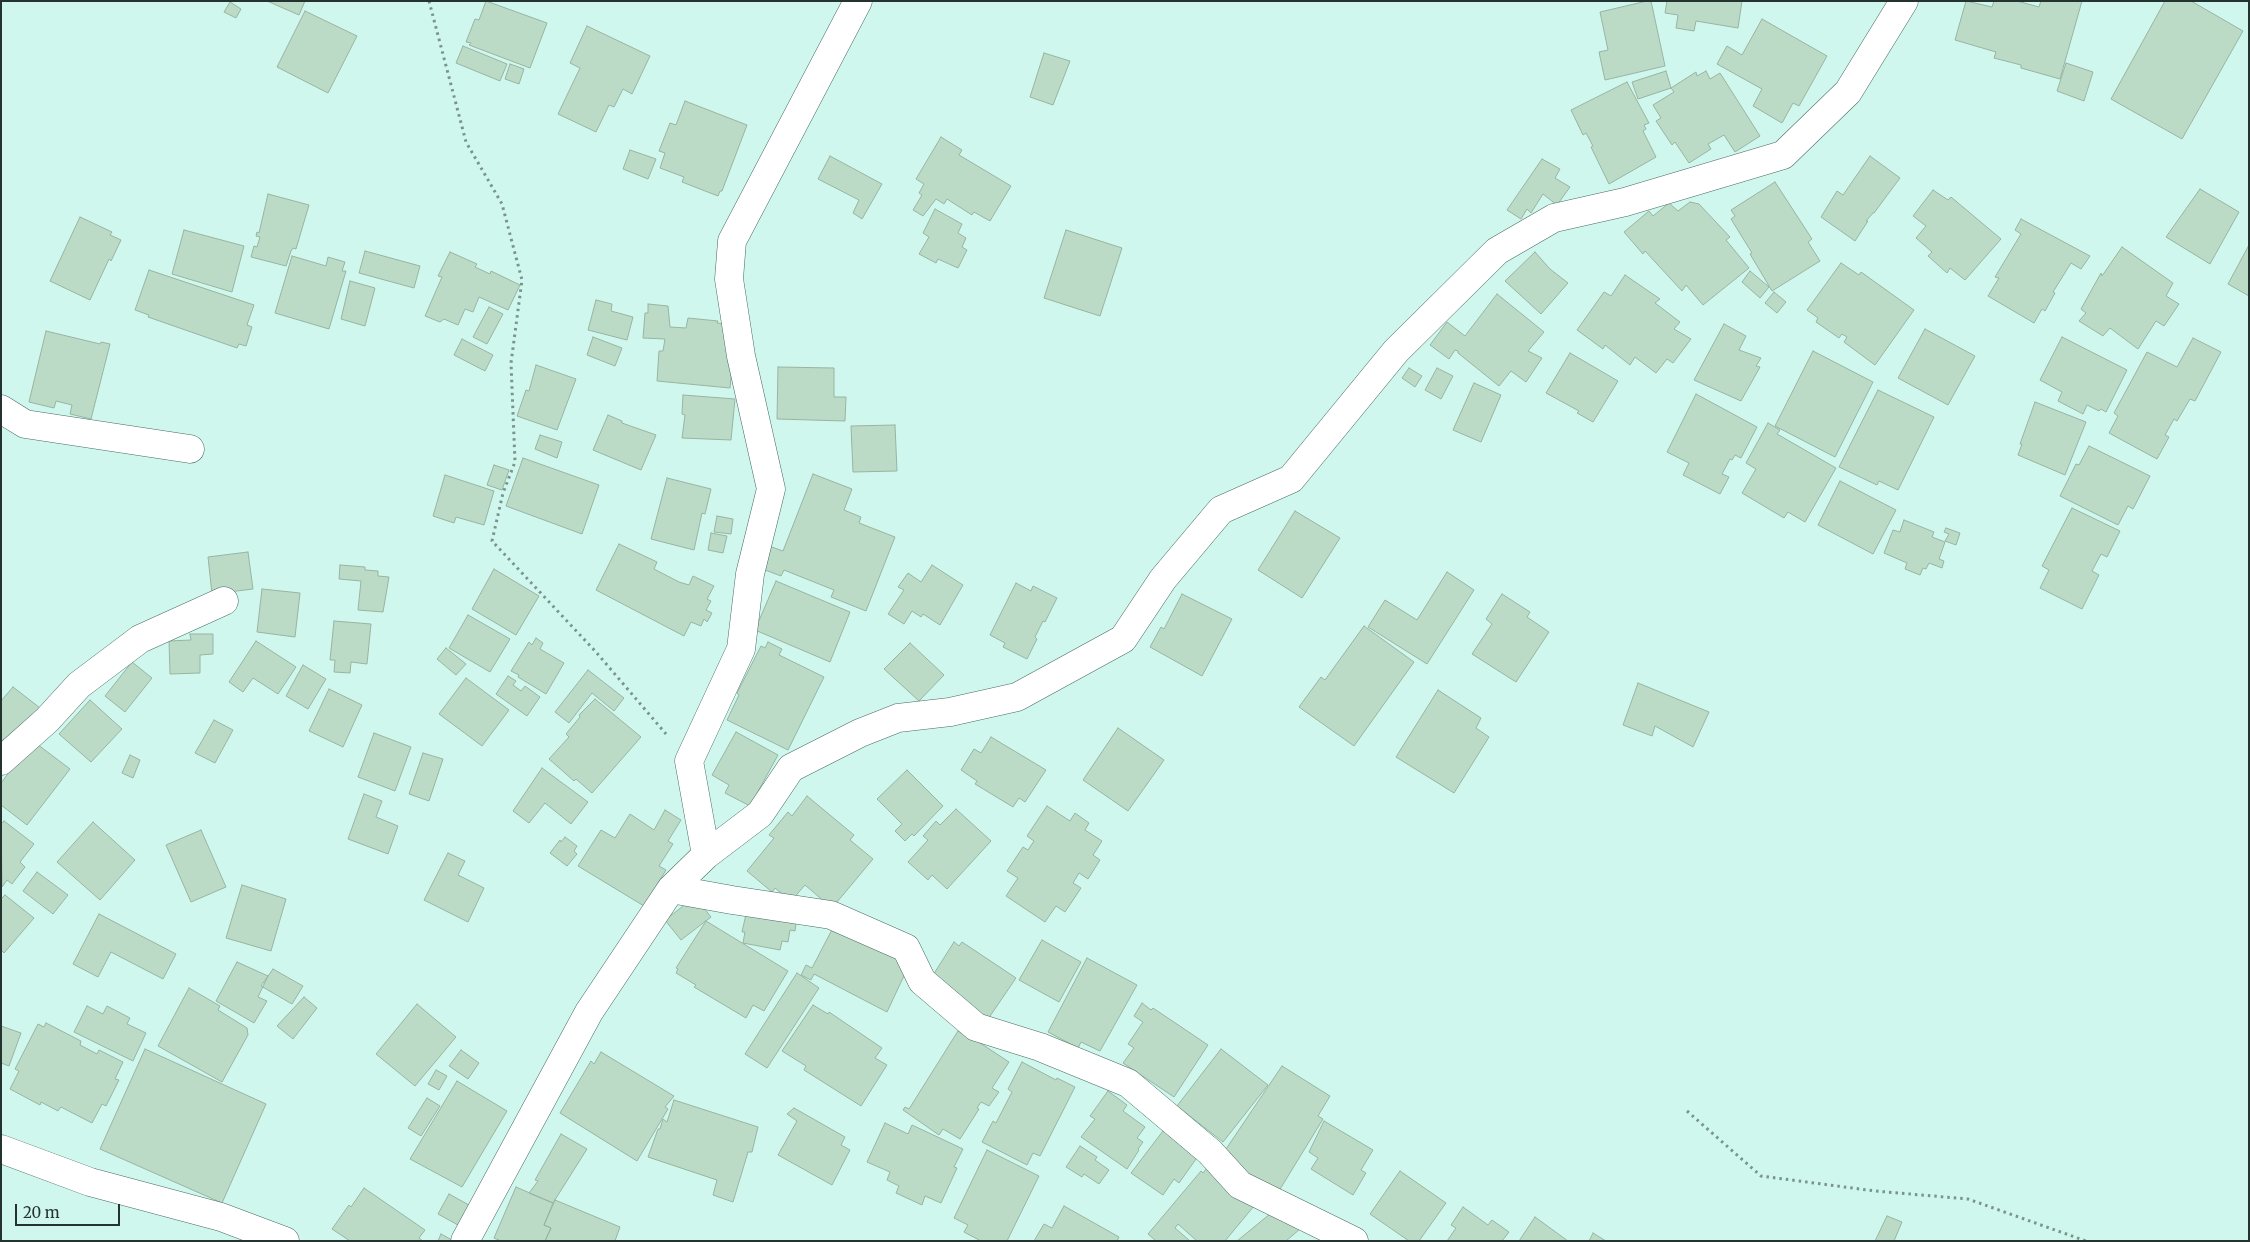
<!DOCTYPE html>
<style>
body{margin:0}
#map{position:relative;width:2250px;height:1242px;overflow:hidden;background:#d0f7ed;font-family:Merriweather,serif}
canvas{display:block}
.frame{position:absolute;inset:0;border:2px solid #243330;pointer-events:none}
.scale{position:absolute;left:15px;top:1204px;width:105px;height:22px;box-sizing:border-box;border:2px solid #243330;border-top:0;padding-left:6px;font-size:15px;line-height:18px;white-space:nowrap;color:#243330;-webkit-text-stroke:4px #d0f7ed;paint-order:stroke}
</style>
<div id="map">
<canvas width="2250" height="1242"></canvas>
<div class="frame"></div>
<div class="scale">20 m</div>
</div>
<script>
const context = document.querySelector('canvas').getContext('2d');
context.lineJoin = 'round';
function fillPath(path, color) { context.fillStyle = color; context.fill(path, 'evenodd'); }
const shape = rows => new Path2D(rows.map(r => 'M' + r).join(''));
function trace(path, color, width, dash) { context.strokeStyle = color; context.lineWidth = width; context.lineCap = dash ? 'butt' : 'round'; context.setLineDash(dash || []); context.stroke(path); }
const building = shape([
 [267,1,305,1,299,15,267,1],
 [486,1,547,23,530,68,469,45,471,43,466,42,475,19,479,20,486,1],
 [1647,1,1651,1,1665,66,1605,80,1599,52,1608,50,1600,12,1647,1],
 [1667,1,1742,1,1738,28,1696,21,1694,31,1676,28,1678,15,1665,13,1667,1],
 [1966,1,1992,7,1994,1,2017,1,2039,7,2041,1,2082,1,2060,79,2021,68,2021,65,1994,58,1996,52,1955,40,1966,1],
 [2165,1,2191,1,2243,31,2182,139,2111,99,2165,1],
 [230,2,241,9,236,18,224,12,230,2],
 [305,11,357,36,328,93,277,67,305,11],
 [1762,19,1827,56,1799,106,1793,103,1782,123,1753,106,1762,89,1717,64,1727,46,1742,55,1762,19],
 [587,26,650,56,632,94,623,89,614,107,609,105,596,132,558,114,580,68,570,63,587,26],
 [463,46,507,64,500,81,456,63,463,46],
 [1044,53,1070,61,1053,105,1030,97,1044,53],
 [2066,63,2093,72,2084,101,2057,91,2066,63],
 [510,64,524,69,519,84,505,79,510,64],
 [1666,71,1671,88,1638,99,1632,82,1666,71],
 [1706,71,1710,79,1720,73,1760,136,1735,152,1724,135,1708,144,1711,149,1689,163,1675,142,1672,145,1656,121,1661,118,1653,105,1674,92,1671,88,1696,72,1697,76,1706,71],
 [1627,82,1649,123,1644,125,1646,129,1643,131,1656,157,1609,184,1591,147,1593,146,1586,133,1583,135,1571,110,1627,82],
 [685,101,747,125,722,191,720,191,718,196,682,182,684,177,660,168,665,153,659,151,670,123,676,125,685,101],
 [941,137,962,150,959,155,1011,186,990,221,974,212,972,215,947,199,944,204,936,199,923,216,913,210,922,195,919,193,924,184,916,179,941,137],
 [630,150,656,159,648,179,623,169,630,150],
 [830,156,882,184,862,219,853,213,859,200,818,179,830,156],
 [1870,156,1900,178,1874,213,1873,213,1866,221,1868,221,1855,241,1821,217,1837,191,1843,195,1870,156],
 [1542,159,1560,169,1555,178,1570,187,1557,205,1543,194,1531,213,1527,209,1521,219,1507,210,1542,159],
 [1775,182,1812,239,1808,242,1820,261,1772,291,1750,254,1752,253,1731,219,1735,216,1731,210,1775,182],
 [2200,189,2239,212,2210,264,2166,237,2200,189],
 [1933,190,1948,200,1951,197,2001,239,1965,280,1950,268,1947,273,1928,256,1932,252,1916,238,1926,226,1913,216,1933,190],
 [268,194,309,205,296,249,293,248,291,251,286,266,251,257,254,246,257,247,260,237,256,236,257,232,259,233,268,194],
 [1690,202,1699,204,1730,237,1726,240,1749,268,1703,305,1686,285,1682,291,1645,251,1643,254,1624,232,1649,211,1653,216,1669,203,1678,211,1690,202],
 [935,209,962,224,958,233,966,238,962,247,967,250,958,268,938,259,936,263,919,254,929,237,923,233,935,209],
 [80,217,112,232,110,235,121,240,111,261,109,259,90,300,50,281,80,217],
 [2021,219,2090,256,2081,269,2071,263,2053,292,2055,293,2045,311,2042,309,2034,323,1988,296,1999,278,1995,277,2021,234,2015,230,2021,219],
 [184,230,244,246,232,292,172,274,184,230],
 [1066,230,1122,248,1100,316,1044,298,1066,230],
 [2249,245,2249,296,2228,284,2249,245],
 [2122,247,2173,283,2166,296,2179,304,2164,326,2156,321,2138,349,2110,328,2103,336,2079,321,2086,313,2081,309,2101,273,2102,276,2122,247],
 [365,251,420,266,414,288,359,273,365,251],
 [450,252,477,264,475,267,490,274,491,271,520,285,508,310,479,297,473,312,465,309,458,325,444,319,440,322,425,316,442,277,438,276,450,252],
 [1535,252,1550,269,1568,283,1541,314,1505,281,1535,252],
 [292,256,326,266,328,257,345,262,342,271,346,271,329,329,275,313,292,256],
 [1841,263,1859,275,1861,272,1914,310,1875,365,1844,342,1847,337,1842,334,1839,338,1816,322,1818,318,1807,310,1841,263],
 [149,270,254,305,247,325,252,327,246,346,239,344,237,348,148,317,149,315,135,310,149,270],
 [1750,271,1769,287,1760,298,1742,282,1750,271],
 [1625,275,1660,299,1655,303,1680,322,1674,329,1691,339,1673,363,1667,359,1656,373,1635,357,1630,365,1605,345,1603,349,1577,330,1604,292,1611,296,1625,275],
 [350,281,375,288,365,326,341,319,350,281],
 [1774,292,1786,302,1777,313,1765,303,1774,292],
 [1497,294,1544,332,1528,351,1542,358,1526,382,1511,371,1499,386,1458,353,1458,351,1455,350,1449,359,1430,345,1447,322,1465,336,1497,294],
 [596,300,612,304,611,311,633,317,627,340,588,330,596,300],
 [648,304,668,306,670,327,686,328,688,318,718,321,717,323,728,324,734,346,730,388,657,381,659,351,663,351,665,339,643,338,645,313,648,313,648,304],
 [489,307,503,314,487,344,473,337,489,307],
 [1724,324,1746,336,1739,350,1761,358,1756,366,1760,367,1741,401,1694,380,1724,324],
 [1925,329,1975,356,1948,405,1898,378,1925,329],
 [46,331,100,344,101,342,110,344,91,419,70,414,72,405,56,401,54,408,29,402,46,331],
 [593,337,622,348,615,366,587,355,593,337],
 [2062,337,2127,370,2106,412,2101,409,2099,411,2087,405,2083,414,2058,401,2062,392,2040,380,2062,337],
 [2193,338,2221,352,2195,401,2190,399,2177,421,2174,419,2165,435,2169,437,2157,459,2109,433,2118,416,2114,413,2147,352,2177,367,2193,338],
 [462,339,493,355,485,371,454,355,462,339],
 [1813,351,1873,382,1835,457,1775,426,1813,351],
 [1570,353,1618,381,1593,422,1577,413,1579,411,1546,393,1570,353],
 [536,365,576,379,557,430,517,416,526,390,529,391,536,365],
 [778,367,834,368,834,397,846,397,845,421,777,419,778,367],
 [1409,368,1422,376,1415,387,1402,378,1409,368],
 [1437,368,1453,376,1441,399,1425,390,1437,368],
 [1474,383,1501,395,1481,442,1453,430,1474,383],
 [1878,390,1934,417,1898,490,1879,481,1877,485,1839,467,1878,390],
 [1696,394,1757,427,1741,458,1735,455,1732,460,1730,459,1722,474,1729,477,1720,494,1683,475,1689,463,1667,452,1696,394],
 [683,395,735,399,731,440,682,438,685,415,682,414,683,395],
 [2035,402,2086,422,2065,475,2018,455,2022,444,2020,444,2035,402],
 [608,415,622,421,622,423,656,435,641,470,593,450,608,415],
 [1768,423,1780,430,1777,434,1836,468,1805,522,1788,512,1784,518,1742,493,1756,469,1746,463,1768,423],
 [895,425,897,471,853,472,851,426,895,425],
 [540,435,562,442,557,458,535,449,540,435],
 [2089,446,2150,476,2133,509,2128,506,2118,525,2060,496,2076,464,2079,465,2089,446],
 [523,458,599,485,582,534,506,506,523,458],
 [494,465,509,470,502,490,487,485,494,465],
 [813,474,852,489,844,510,861,517,859,523,895,537,866,611,831,597,834,590,784,570,781,576,757,567,766,545,783,551,813,474],
 [445,475,494,491,484,525,456,517,454,523,433,516,445,475],
 [667,478,711,489,705,514,702,513,694,550,651,539,667,478],
 [1840,481,1896,510,1873,554,1818,525,1840,481],
 [2072,508,2120,531,2107,557,2101,554,2092,571,2099,575,2082,609,2040,588,2049,570,2042,566,2072,508],
 [1295,511,1340,538,1302,598,1258,570,1295,511],
 [717,516,733,519,731,534,714,532,717,516],
 [1904,520,1934,532,1932,537,1945,542,1939,559,1944,561,1942,568,1929,563,1926,569,1923,568,1920,575,1905,569,1907,563,1884,553,1893,530,1900,532,1904,520],
 [1946,528,1960,533,1956,545,1945,541,1949,534,1944,532,1946,528],
 [711,533,727,536,723,553,708,550,711,533],
 [619,544,657,562,654,569,679,582,689,585,693,576,714,586,707,599,711,601,706,610,712,613,707,622,704,619,701,626,691,622,684,636,596,590,619,544],
 [248,552,253,589,212,594,208,557,248,552],
 [340,565,365,567,365,570,378,571,378,576,389,577,383,612,358,610,361,581,339,579,340,565],
 [932,565,963,585,940,625,923,614,921,617,912,611,904,624,888,614,904,590,898,587,908,573,921,582,932,565],
 [494,569,539,596,516,635,472,609,494,569],
 [1447,572,1474,590,1427,664,1368,627,1385,600,1417,620,1447,572],
 [776,581,850,612,830,662,755,630,776,581],
 [1016,583,1031,591,1033,586,1057,598,1045,622,1043,621,1035,637,1037,639,1027,659,1003,647,1005,643,990,635,1016,583],
 [262,589,300,593,295,637,257,632,262,589],
 [1182,594,1232,619,1202,676,1150,647,1161,627,1164,629,1182,594],
 [1502,594,1530,612,1527,617,1549,632,1516,682,1472,654,1492,624,1486,619,1502,594],
 [468,615,510,639,490,672,449,648,468,615],
 [334,621,371,624,367,664,351,662,350,673,334,672,335,660,330,660,334,621],
 [1364,626,1414,662,1354,746,1299,707,1321,677,1325,680,1364,626],
 [190,634,213,634,213,654,200,655,200,673,170,674,169,641,191,640,190,634],
 [536,638,543,643,540,649,564,663,546,694,518,677,519,675,511,671,529,642,532,645,536,638],
 [256,641,296,667,278,694,253,678,243,692,229,682,256,641],
 [768,642,782,649,779,655,824,677,788,750,727,720,739,695,737,693,761,646,765,648,768,642],
 [910,643,944,675,919,701,884,669,910,643],
 [446,648,466,664,456,675,437,659,446,648],
 [132,662,152,678,125,712,105,696,132,662],
 [303,665,326,679,308,709,286,696,303,665],
 [588,670,624,698,614,711,592,693,569,723,555,712,588,670],
 [508,676,516,681,513,685,521,691,525,686,540,697,527,716,496,694,508,676],
 [466,678,509,710,482,746,439,714,466,678],
 [1638,683,1709,712,1693,747,1655,726,1652,736,1623,725,1638,683],
 [13,687,44,711,1,742,1,701,13,687],
 [329,689,362,705,343,747,309,731,329,689],
 [1438,690,1481,718,1476,728,1489,737,1454,793,1396,757,1438,690],
 [595,699,641,737,592,793,576,779,574,781,549,759,569,737,566,734,580,717,579,715,595,699],
 [90,700,122,729,91,762,59,734,90,700],
 [214,720,233,730,215,763,195,753,214,720],
 [1118,728,1164,760,1128,811,1083,780,1118,728],
 [736,732,778,755,750,806,725,793,729,785,712,775,736,732],
 [374,733,411,747,395,791,358,777,374,733],
 [991,737,1046,770,1025,802,1019,798,1013,807,975,784,977,781,961,770,974,749,981,753,991,737],
 [33,741,70,769,27,825,1,805,1,783,33,741],
 [423,753,443,759,429,801,409,794,423,753],
 [130,755,140,760,133,778,122,773,130,755],
 [542,768,588,802,571,824,545,803,529,823,513,811,542,768],
 [907,770,943,806,914,836,912,834,905,841,895,831,902,824,877,799,907,770],
 [364,794,382,801,376,817,398,826,388,854,348,839,364,794],
 [807,796,854,835,850,840,873,859,832,908,805,885,791,901,775,888,772,892,747,871,774,838,769,835,788,812,792,816,807,796],
 [1047,806,1070,821,1075,813,1089,823,1085,830,1102,841,1093,855,1100,860,1088,879,1079,873,1073,883,1081,888,1065,912,1056,906,1045,922,1006,896,1018,878,1007,871,1023,847,1028,850,1034,841,1027,836,1047,806],
 [956,809,991,841,947,889,932,875,928,880,908,862,928,840,923,836,936,821,940,825,956,809],
 [665,810,681,820,668,841,673,844,659,866,666,870,644,906,578,866,601,830,615,838,630,814,654,830,665,810],
 [4,821,34,844,20,862,25,867,12,884,7,880,2,887,1,824,4,821],
 [93,822,135,860,100,900,57,862,93,822],
 [201,830,226,887,191,902,166,845,201,830],
 [565,837,577,846,574,851,577,854,567,866,550,853,560,840,561,842,565,837],
 [448,853,465,861,458,875,484,888,468,922,424,900,448,853],
 [37,872,68,895,53,914,23,891,37,872],
 [242,885,286,899,271,951,226,938,242,885],
 [5,895,34,918,4,953,1,950,1,899,5,895],
 [695,897,711,917,681,940,665,920,695,897],
 [747,910,796,923,795,931,790,930,788,942,782,941,780,950,743,943,745,932,742,932,747,910],
 [99,914,176,954,163,979,111,952,98,977,73,964,99,914],
 [706,921,788,971,764,1011,753,1005,746,1018,694,987,696,985,676,973,678,969,676,968,706,921],
 [836,922,910,963,887,1012,814,974,811,980,801,975,806,965,812,968,836,922],
 [1042,940,1081,962,1059,1002,1019,980,1042,940],
 [954,942,959,946,962,942,1016,978,986,1022,928,983,954,942],
 [1087,958,1137,985,1100,1051,1081,1042,1078,1048,1048,1032,1087,958],
 [237,962,268,976,258,997,267,1001,254,1023,216,1001,237,962],
 [273,969,303,986,292,1004,261,986,273,969],
 [797,973,819,988,767,1068,745,1054,797,973],
 [189,988,220,1006,218,1010,247,1028,248,1035,222,1082,158,1046,189,988],
 [304,997,317,1008,293,1039,277,1026,304,997],
 [1142,1003,1151,1010,1153,1008,1208,1045,1174,1097,1123,1063,1134,1048,1128,1044,1143,1022,1134,1016,1142,1003],
 [417,1004,456,1037,415,1086,376,1054,417,1004],
 [813,1005,828,1014,829,1012,882,1048,875,1058,887,1065,861,1106,804,1070,806,1066,782,1051,813,1005],
 [87,1006,103,1014,107,1006,130,1018,127,1024,146,1033,133,1061,74,1032,87,1006],
 [46,1023,81,1041,80,1045,97,1054,99,1050,123,1062,115,1079,119,1080,106,1106,102,1104,92,1123,61,1107,58,1111,41,1102,40,1105,10,1089,19,1071,15,1069,38,1024,44,1027,46,1023],
 [1,1026,21,1033,9,1066,1,1063,1,1026],
 [958,1031,964,1035,965,1033,1009,1062,992,1088,999,1092,989,1106,981,1102,977,1108,979,1109,960,1139,943,1129,939,1135,903,1110,905,1107,909,1109,958,1031],
 [145,1049,266,1104,222,1203,100,1149,145,1049],
 [1221,1049,1268,1085,1223,1142,1177,1106,1221,1049],
 [461,1050,479,1063,468,1079,449,1066,461,1050],
 [601,1052,674,1096,665,1107,668,1109,637,1161,560,1113,591,1061,594,1064,601,1052],
 [1022,1062,1056,1080,1057,1078,1075,1087,1040,1156,1033,1153,1027,1165,982,1142,993,1121,996,1123,1012,1092,1008,1089,1022,1062],
 [1282,1066,1330,1096,1318,1116,1323,1119,1274,1199,1230,1162,1224,1152,1282,1066],
 [436,1070,447,1076,439,1090,428,1084,436,1070],
 [457,1081,507,1111,462,1187,410,1159,457,1081],
 [1108,1091,1127,1105,1123,1111,1145,1127,1137,1138,1143,1142,1138,1149,1139,1150,1127,1169,1081,1137,1095,1119,1090,1116,1108,1091],
 [427,1098,440,1106,421,1136,408,1128,427,1098],
 [674,1100,758,1127,752,1152,748,1152,733,1202,713,1195,717,1180,648,1157,658,1129,660,1129,663,1119,667,1122,674,1100],
 [794,1108,845,1137,841,1145,850,1150,832,1185,778,1155,797,1121,787,1114,794,1108],
 [1324,1121,1373,1150,1361,1170,1366,1173,1353,1195,1311,1169,1318,1158,1309,1152,1324,1121],
 [885,1123,908,1134,912,1125,963,1149,954,1167,957,1168,941,1203,925,1196,922,1205,896,1193,899,1186,887,1180,890,1172,867,1162,885,1123],
 [1166,1127,1201,1152,1179,1183,1174,1179,1163,1195,1131,1173,1166,1127],
 [561,1134,587,1149,553,1203,529,1193,538,1181,535,1180,561,1134],
 [1080,1146,1097,1157,1095,1160,1109,1170,1099,1184,1084,1174,1082,1177,1066,1167,1080,1146],
 [987,1150,1039,1176,1007,1241,981,1241,964,1232,968,1225,954,1218,987,1150],
 [1208,1167,1254,1206,1225,1241,1197,1241,1178,1224,1175,1228,1190,1241,1156,1241,1148,1234,1201,1171,1203,1173,1208,1167],
 [1400,1171,1446,1203,1419,1241,1409,1241,1370,1214,1400,1171],
 [516,1187,553,1203,544,1225,551,1228,545,1241,501,1241,494,1238,516,1187],
 [364,1188,425,1230,419,1238,423,1241,350,1241,332,1229,349,1205,351,1207,364,1188],
 [449,1194,478,1210,467,1230,438,1214,449,1194],
 [555,1200,620,1227,615,1241,545,1241,551,1228,544,1225,555,1200],
 [1064,1206,1119,1237,1117,1241,1034,1241,1044,1224,1052,1228,1064,1206],
 [1463,1207,1488,1225,1492,1220,1509,1232,1502,1241,1447,1241,1456,1228,1451,1225,1463,1207],
 [1276,1209,1300,1229,1286,1241,1237,1241,1276,1209],
 [1887,1216,1902,1222,1894,1241,1875,1241,1887,1216],
 [1535,1217,1568,1241,1519,1241,1535,1217],
 [1593,1233,1606,1241,1589,1241,1593,1233],
 [441,1234,454,1241,438,1241,441,1234]
]);
fillPath(building, '#bcdbc7');
trace(building, '#97b4a1', 1);
const street = shape([
 [1,409,25,424,190,449],
 [1,761,47,720,79,685,140,639,224,601],
 [706,855,760,814,791,768,860,733,898,718,950,712,1017,697,1123,639,1163,579,1221,510,1291,479,1396,351,1497,251,1554,218,1625,202,1783,155,1848,92,1904,1],
 [671,889,732,900,831,915,906,948,922,981,976,1027,1040,1047,1128,1083,1210,1152,1240,1185,1354,1241],
 [1,1149,90,1182,221,1217,285,1241],
 [465,1241,589,1012,671,889,706,855,689,761,741,649,750,574,771,489,741,356,729,279,732,241,858,1]
]);
trace(street, '#486b63', 29);
trace(shape([
 [429,1,466,142,502,204,522,280,511,363,515,462,503,493,492,541,596,652,666,734],
 [1687,1111,1761,1176,1875,1191,1968,1199,2086,1241]
]), '#79948d', 3, [2.5, 4]);
trace(street, '#fff', 28);
</script>
